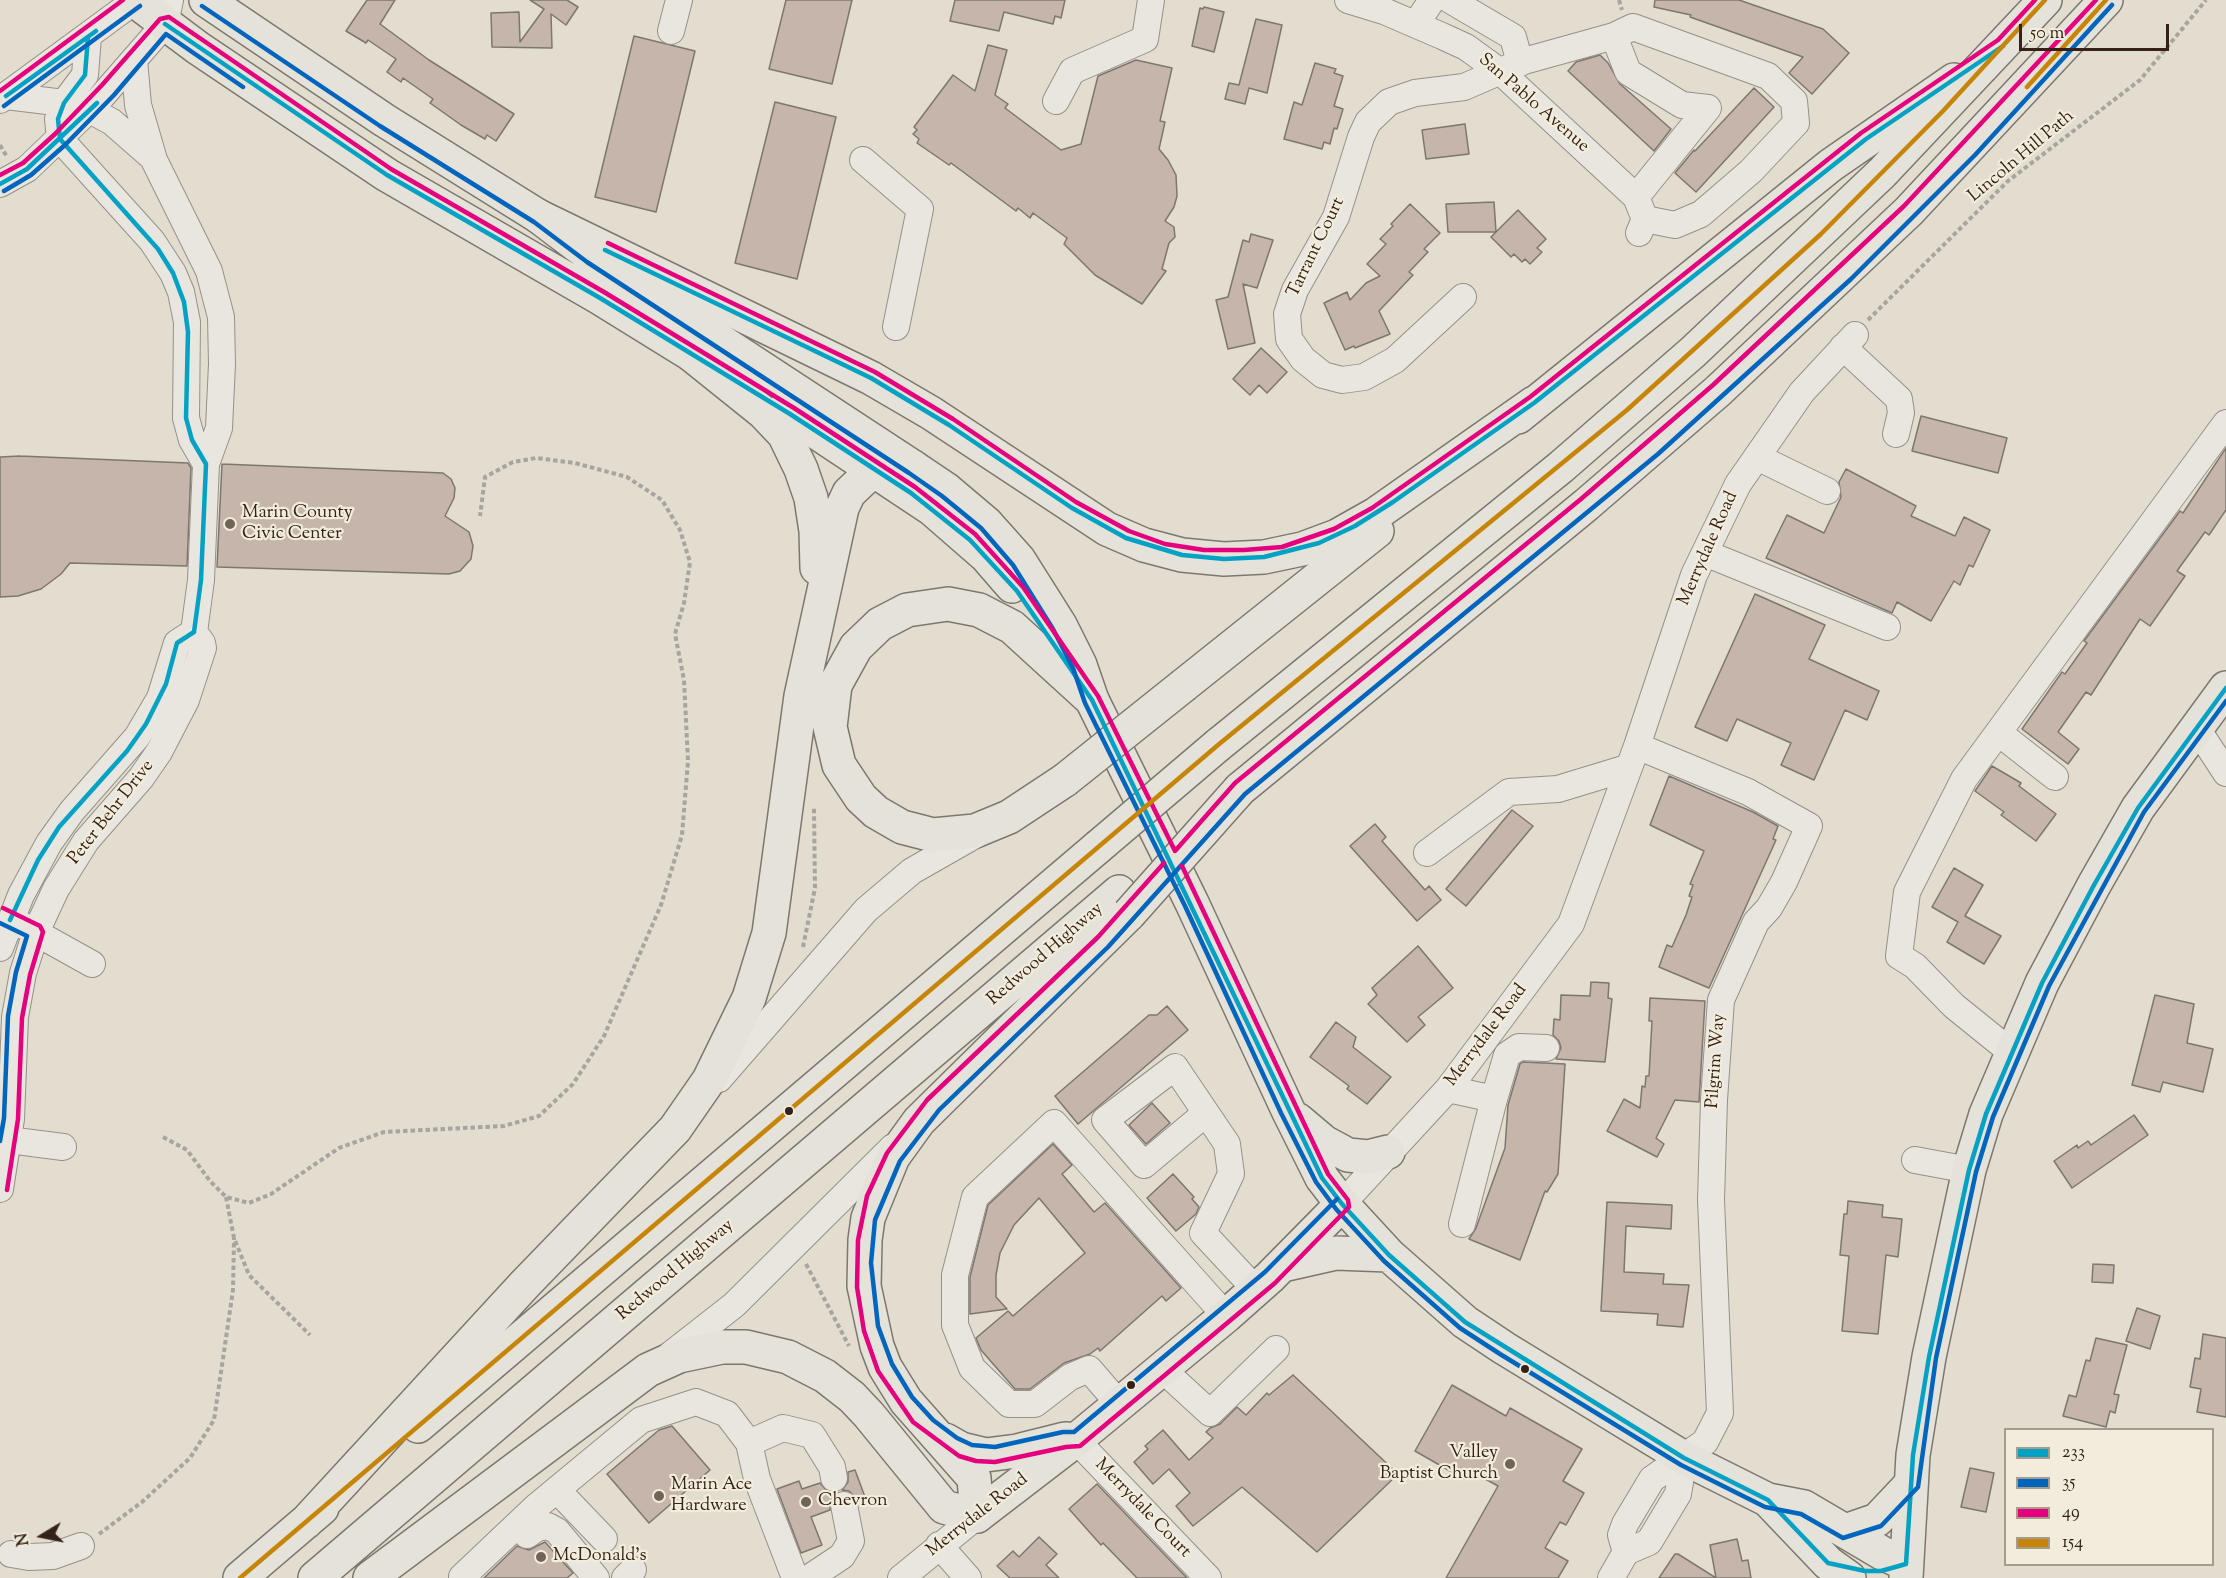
<!DOCTYPE html>
<style>
body{margin:0}
#map{position:relative;width:2226px;height:1578px;overflow:hidden;background:#e2ddcf;font-family:"Sorts Mill Goudy",serif}
canvas{display:block}
.legend{position:absolute;left:2004px;top:1428px;width:210px;height:138px;box-sizing:border-box;background:#f1ecdb;border:2px solid #a69b8d;margin:0;padding:8px 10px;list-style:none;font-size:18px;color:#352117}
.legend li{display:flex;align-items:center;gap:12px;height:30px}
.legend b{width:30px;border:2px solid #a69b8d}
.north{position:absolute;left:12px;top:1506px;width:60px;height:60px;-webkit-text-stroke:4px #f1ecdb;paint-order:stroke;rotate:260deg;font-size:16px;font-weight:700;line-height:24px;text-align:center;color:#352117}
.north::after{content:'';display:block;margin:auto;width:21px;height:27px;background:#352117;clip-path:polygon(50% 0,100% 100%,50% 72%,0 100%)}
.scale{position:absolute;left:2019px;top:24px;width:150px;height:27px;box-sizing:border-box;border:3px solid #352117;border-top:0;padding-left:8px;font-size:18px;line-height:21px;white-space:nowrap;color:#352117;-webkit-text-stroke:4px #f1ecdb;paint-order:stroke}
</style>
<div id="map">
<canvas width="2226" height="1578"></canvas>
<ul class="legend">
<li><b style="height:8px;background:#03a2c5"></b>233</li>
<li><b style="height:8px;background:#0065bd"></b>35</li>
<li><b style="height:8px;background:#e5007d"></b>49</li>
<li><b style="height:8px;background:#c68506"></b>154</li>
</ul>
<div class="north">N</div>
<div class="scale">50 m</div>
</div>
<script>
const context = document.querySelector('canvas').getContext('2d');
context.lineJoin = 'round';
function fillPath(path, color) { context.fillStyle = color; context.fill(path, 'evenodd'); }
const shape = rows => new Path2D(rows.map(r => 'M' + r).join(''));
function trace(path, color, width, dash) { context.strokeStyle = color; context.lineWidth = width; context.lineCap = dash ? 'butt' : 'round'; context.setLineDash(dash || []); context.stroke(path); }
function drawText(font, color, halo, rows, align = 'center') {
  context.font = font + ' "Sorts Mill Goudy",serif'; context.lineWidth = 4.5; context.setLineDash([]); context.textBaseline = 'middle'; context.strokeStyle = halo; context.fillStyle = color; for (const [text, x, y, turn = 0] of rows) {
    context.save(); context.translate(x, y); context.rotate((+turn || 0) * Math.PI / 180); context.textAlign = isNaN(turn) ? turn : align; if (halo) context.strokeText(text, 0, 0); context.fillText(text, 0, 0); context.restore();
  }
}
const building = shape([
 [367,0,395,0,380,24,429,60,514,114,496,141,487,135,485,139,461,125,430,103,433,99,403,78,401,82,387,72,396,59,368,40,366,43,346,31,367,0],
 [530,0,567,0,578,7,566,25,551,14,552,48,492,47,491,13,519,12,520,42,544,9,530,0],
 [786,0,852,0,832,84,769,69,786,0],
 [955,0,1065,0,1061,18,1055,16,1053,24,1004,12,999,31,950,21,955,0],
 [1655,0,1739,0,1823,29,1849,53,1812,94,1789,73,1803,57,1690,17,1691,15,1654,7,1655,0],
 [1204,7,1224,12,1214,52,1192,46,1200,8,1203,9,1204,7],
 [1256,19,1282,25,1267,93,1249,88,1245,104,1225,99,1229,83,1239,85,1256,19],
 [634,36,695,51,656,212,595,197,634,36],
 [988,45,1007,50,995,95,1008,104,1005,108,1061,150,1081,144,1098,76,1136,60,1172,68,1160,121,1165,122,1159,149,1168,160,1176,175,1177,196,1174,207,1165,221,1174,227,1175,237,1169,243,1162,269,1166,271,1142,304,1095,275,1064,244,1067,238,1033,213,1030,218,1018,208,1016,211,951,163,949,165,917,143,919,139,913,134,917,130,914,127,953,75,975,91,988,45],
 [1600,55,1608,63,1620,84,1671,129,1654,151,1568,71,1576,62,1600,55],
 [1315,63,1336,69,1334,73,1343,76,1334,106,1343,109,1337,129,1334,128,1330,144,1324,142,1322,149,1284,139,1294,102,1302,105,1315,63],
 [1754,88,1774,107,1696,192,1675,173,1694,150,1695,151,1754,88],
 [775,102,836,117,797,279,735,263,775,102],
 [1465,124,1469,154,1426,159,1422,130,1465,124],
 [1494,202,1496,232,1518,210,1546,239,1537,248,1542,252,1530,264,1525,259,1522,262,1514,254,1511,257,1491,237,1496,232,1448,232,1446,204,1494,202],
 [1410,204,1440,233,1424,249,1428,252,1409,272,1413,275,1379,311,1390,334,1355,348,1354,346,1345,350,1324,303,1347,292,1350,300,1366,283,1380,276,1367,264,1386,244,1380,239,1393,226,1391,224,1410,204],
 [1251,234,1273,240,1257,288,1243,284,1255,343,1228,349,1216,300,1228,297,1243,240,1249,242,1251,234],
 [1261,348,1287,372,1267,393,1259,385,1250,395,1233,379,1261,348],
 [1921,416,2007,438,1998,473,1912,451,1921,416],
 [2226,448,2226,510,2209,535,2205,532,2177,571,2185,576,2150,626,2140,619,2091,695,2086,692,2058,732,2079,749,2068,764,2022,729,2062,672,2065,674,2087,643,2084,641,2180,511,2183,513,2226,448],
 [20,456,188,463,191,468,187,566,70,563,61,574,41,589,18,596,0,597,0,457,20,456],
 [222,464,443,473,451,479,455,488,454,498,445,516,469,532,473,546,471,559,460,571,449,574,217,567,222,464],
 [1846,469,1916,506,1911,516,1955,536,1964,517,1990,530,1973,567,1969,565,1960,585,1954,581,1931,621,1897,602,1892,613,1766,558,1787,515,1824,533,1841,497,1839,482,1846,469],
 [1755,594,1825,625,1809,659,1879,691,1867,720,1845,710,1814,780,1781,765,1791,743,1737,719,1727,741,1695,727,1755,594],
 [1992,766,2021,783,2019,786,2056,814,2036,841,2001,815,2004,812,1975,791,1992,766],
 [1669,776,1753,812,1778,826,1773,839,1776,840,1709,988,1659,967,1667,945,1672,947,1686,915,1692,897,1689,896,1693,885,1690,884,1704,851,1650,825,1669,776],
 [1512,810,1533,826,1466,906,1446,889,1512,810],
 [1375,824,1386,837,1382,841,1425,890,1429,886,1441,900,1417,921,1350,846,1375,824],
 [1954,868,1983,885,1965,916,2001,936,1984,964,1947,942,1958,922,1932,907,1954,868],
 [1418,946,1453,988,1418,1017,1425,1025,1407,1042,1368,1004,1377,995,1372,988,1418,946],
 [1591,982,1609,983,1608,998,1612,999,1605,1062,1556,1059,1561,1048,1559,1041,1553,1035,1554,1019,1560,1020,1561,995,1590,996,1591,982],
 [2155,995,2194,1004,2187,1043,2213,1049,2203,1092,2163,1082,2160,1092,2132,1085,2155,995],
 [1650,998,1705,1001,1699,1102,1675,1100,1656,1138,1664,1144,1657,1157,1607,1131,1624,1099,1640,1108,1642,1086,1645,1087,1646,1076,1649,1076,1652,1021,1649,1021,1650,998],
 [1167,1006,1188,1030,1078,1124,1055,1096,1149,1015,1157,1015,1167,1006],
 [1336,1022,1356,1037,1353,1047,1391,1077,1367,1104,1347,1089,1349,1086,1310,1057,1336,1022],
 [1523,1062,1565,1064,1558,1174,1547,1192,1545,1191,1520,1260,1469,1239,1476,1228,1505,1148,1508,1105,1520,1064,1523,1062],
 [1152,1103,1170,1123,1146,1144,1129,1125,1152,1103],
 [2134,1115,2148,1135,2072,1188,2054,1161,2077,1145,2078,1148,2088,1141,2091,1145,2134,1115],
 [1053,1144,1072,1165,1062,1174,1094,1212,1105,1203,1181,1288,1166,1301,1162,1296,1100,1351,1098,1348,1090,1354,1064,1363,1030,1389,1015,1389,981,1350,976,1338,1008,1311,1013,1316,1085,1253,1039,1198,1014,1225,1000,1253,996,1275,996,1297,1007,1309,970,1314,970,1277,988,1205,1053,1144],
 [1173,1174,1194,1197,1192,1199,1199,1207,1196,1214,1176,1231,1147,1198,1173,1174],
 [1848,1201,1883,1205,1882,1217,1902,1219,1898,1257,1886,1255,1878,1334,1842,1331,1849,1256,1840,1255,1844,1214,1847,1214,1848,1201],
 [1607,1202,1672,1205,1671,1229,1626,1226,1624,1272,1664,1274,1663,1284,1689,1285,1683,1327,1657,1325,1658,1314,1601,1311,1607,1202],
 [2093,1264,2114,1265,2113,1283,2092,1282,2093,1264],
 [2137,1308,2160,1316,2150,1349,2126,1341,2137,1308],
 [2203,1334,2226,1338,2226,1417,2197,1412,2201,1389,2190,1387,2195,1358,2200,1359,2203,1334],
 [2096,1338,2127,1345,2114,1394,2119,1395,2115,1413,2110,1411,2106,1427,2063,1416,2069,1395,2076,1397,2086,1360,2090,1361,2096,1338],
 [1293,1375,1398,1474,1317,1552,1242,1487,1193,1526,1176,1506,1190,1493,1169,1469,1153,1484,1134,1462,1148,1449,1145,1446,1163,1430,1189,1460,1213,1438,1206,1432,1210,1428,1220,1424,1237,1407,1246,1415,1267,1393,1269,1395,1293,1375],
 [1452,1385,1506,1416,1510,1408,1582,1449,1563,1481,1584,1493,1566,1525,1560,1522,1545,1548,1568,1561,1558,1578,1446,1578,1498,1486,1469,1470,1464,1479,1415,1451,1452,1385],
 [672,1426,710,1470,649,1523,607,1474,659,1430,672,1426],
 [1970,1468,1994,1473,1986,1512,1961,1507,1970,1468],
 [855,1470,865,1497,858,1500,849,1491,842,1490,848,1482,848,1472,855,1470],
 [799,1481,802,1489,820,1483,828,1492,836,1493,830,1501,830,1510,811,1517,822,1545,801,1553,777,1489,799,1481],
 [1097,1484,1187,1578,1137,1578,1103,1543,1101,1545,1069,1509,1097,1484],
 [1039,1537,1057,1554,1046,1565,1059,1578,1010,1578,997,1566,1013,1551,1019,1557,1039,1537],
 [1737,1539,1742,1561,1748,1560,1751,1578,1716,1578,1710,1545,1737,1539],
 [545,1542,573,1573,567,1578,484,1578,517,1546,529,1550,545,1542],
 [1675,1554,1678,1554,1716,1578,1659,1578,1675,1554]
]);
fillPath(building, '#c5b5ab');
trace(building, '#7d776f', 1.5);
const minor = shape([
 [1348,0,1384,11,1442,36,1466,47,1502,73,1636,197,1645,219,1639,233],
 [1450,0,1513,37,1520,63],
 [1416,24,1432,0],
 [671,31,679,0],
 [1614,36,1628,72,1682,105,1708,108,1636,197],
 [88,37,85,75,64,103,58,119,60,139,152,241,173,273,181,292,187,322,186,418,192,440,206,464],
 [6,96,64,103,90,110,112,122,152,157],
 [0,100,136,0],
 [1056,101,1072,71,1145,39,1151,0],
 [863,160,920,209,896,327],
 [0,184,27,169,97,102,165,24,170,0],
 [1463,297,1395,360,1364,377,1342,380,1323,375,1303,359,1289,339,1287,314,1295,290,1336,217,1361,137,1368,122,1389,102,1415,93,1464,87,1524,61,1614,36,1633,27,1768,76,1794,101,1796,123,1751,171,1701,214,1675,225,1645,219],
 [1843,347,1899,399,1901,413,1896,434],
 [1757,457,1827,491],
 [1705,553,1887,627],
 [2196,727,2226,773],
 [1999,733,2055,777],
 [1427,853,1509,792,1558,789,1627,768],
 [22,925,92,964],
 [0,948,21,895,49,843,72,811,137,737,160,698,177,643,194,632],
 [2011,1052,1954,1006,1915,966,1899,956,1907,892,1964,779,2226,423],
 [719,1079,866,910,912,871,977,834],
 [1448,1089,1494,1099,1507,1055,1519,1047,1546,1048],
 [1206,1113,1144,1165,1105,1120,1175,1067,1227,1144,1231,1174,1203,1233,1256,1290],
 [0,1139,63,1147],
 [1915,1160,1969,1170],
 [0,1189,11,1119,15,1017,23,973,36,932,56,889,86,841,141,778,159,752,186,700,203,648,202,643,194,632,201,580,206,464,219,428,222,364,221,317,209,271,154,160,138,105,134,60],
 [1342,1204,1448,1089,1571,924,1637,746,1694,575,1738,484,1802,392,1855,335],
 [1462,1224,1494,1099],
 [670,1355,734,1305,893,1147],
 [1162,1369,1210,1413,1276,1349],
 [1120,1405,1089,1369,1070,1377,1035,1404,1009,1404,972,1368,955,1325,955,1275,975,1197,1054,1123,1226,1316],
 [1076,1440,1208,1578],
 [749,1443,783,1428,812,1435,832,1467,834,1478],
 [557,1490,604,1539],
 [527,1535,537,1528,548,1526,557,1531,596,1578],
 [939,1545,968,1578],
 [1626,1552,1621,1535,1625,1524,1652,1479,1705,1442,1720,1413,1711,1200,1714,1100,1721,1000,1756,922,1769,908,1784,882,1809,826,1748,792,1637,746],
 [11,1554,29,1557,53,1556,81,1546],
 [462,1577,537,1506,641,1420,696,1402,727,1414,749,1443,757,1479,795,1578],
 [625,1578,633,1570],
 [809,1578,842,1556,851,1541,844,1505],
 [901,1578,977,1516],
 [1611,1578,1626,1552,1649,1542,1678,1494,1684,1458]
]);
const major = shape([
 [134,0,198,48,387,175,600,298,718,371],
 [206,0,384,120,538,216,591,256,913,467,947,490,986,523,1019,560,1060,625,1080,665,1092,700,1192,903,1288,1110,1322,1178,1342,1204,1389,1255,1465,1322,1504,1348,1684,1458,1768,1500,1804,1507,1882,1553,1906,1564],
 [783,410,932,509,986,556,1012,586],
 [1298,1120,1324,1142,1348,1155,1368,1157,1388,1152],
 [1283,1265,1336,1253,1389,1255],
 [1768,1500,1828,1563,1849,1578],
 [977,1516,1076,1440,1226,1316,1270,1277,1342,1204],
 [1845,1531,1877,1520,1911,1484],
 [1906,1578,1913,1455,1929,1357,1969,1170,1986,1114,2042,983,2094,885,2138,808,2226,688]
]);
const highway = shape([
 [538,216,871,378,931,413,1107,529,1144,545,1182,555,1224,559,1264,557,1302,549,1337,536,1376,514,1534,403],
 [693,356,764,413,784,434,801,469,811,498,816,531,817,568],
 [1518,417,1831,165,1954,80],
 [1184,685,1377,531],
 [1218,745,1561,467,1693,352,1882,173,2045,0],
 [1065,780,1009,817,975,831,933,835,902,827,876,812,861,798,839,765,830,727,835,685,856,647,880,624,907,610,948,604,979,610,1012,627,1092,700],
 [1240,789,1586,505,1718,391,1909,211,2106,0],
 [418,1426,1098,847],
 [945,1440,961,1449,986,1455,1017,1451,1065,1439,1076,1440],
 [306,1522,525,1284,675,1129,709,1080,749,998,769,933,801,696,842,508,849,493,868,475,886,468,913,467],
 [240,1578,322,1508],
 [315,1578,1119,892],
 [370,1578,648,1370,679,1356,722,1347,746,1347,788,1357,825,1376,852,1397,869,1415,944,1507,977,1516,974,1478,906,1401,885,1367,877,1346,864,1286,865,1240,868,1218,893,1157,919,1121,1129,914]
]);
trace(minor, '#969188', 28);
trace(major, '#7d776f', 36);
trace(highway, '#7d776f', 36);
trace(shape([
 [1619,0,1622,10],
 [0,145,7,157],
 [1868,320,2008,181,2140,80,2206,0],
 [803,947,815,888,814,808],
 [163,1137,187,1150,210,1181,226,1197,249,1203,271,1194,339,1148,384,1132,504,1126,539,1116,573,1084,604,1036,661,905,682,835,688,761,684,680,675,634,684,603,690,562,680,530,662,500,627,477,575,463,536,458,513,462,485,477,480,516],
 [226,1197,234,1238,249,1275,310,1335],
 [806,1264,849,1346],
 [99,1534,142,1502,190,1458,214,1420,233,1290,234,1238]
]), '#a8a49e', 4, [4.5, 3]);
trace(minor, '#e9e6df', 26);
trace(major, '#e5e2da', 33);
trace(highway, '#e5e2da', 33);
const highwayBridge = shape([
 [1065,780,1184,685],
 [1098,847,1218,745],
 [1129,914,1240,789]
]);
trace(highwayBridge, '#7d776f', 36, []);
trace(highwayBridge, '#e5e2da', 33);
trace(shape([
 [165,24,387,175,600,298,790,414,911,493,970,540,1017,591,1092,700,1322,1178,1342,1204,1389,1255,1465,1322,1684,1458,1768,1500,1828,1563,1865,1571,1881,1571,1906,1564,1913,1455,1929,1357,1969,1170,1986,1114,2042,983,2094,885,2138,808,2226,688],
 [88,37,85,75,64,103,58,119,60,139,158,249,173,273,184,302,188,332,186,418,192,440,206,464,201,580,194,632],
 [6,96,96,31],
 [0,184,27,169,97,103],
 [605,250,871,378,949,425,1072,508,1126,538,1182,555,1224,559,1264,557,1319,543,1355,526,1393,502,1534,403,1866,139,2003,46],
 [10,920,38,860,59,827,127,751,146,724,166,684,177,643,194,632]
]), '#03a2c5', 4.5);
trace(shape([
 [202,6,380,126,534,222,587,262,909,473,942,496,981,528,1013,565,1053,629,1073,668,1085,703,1185,906,1281,1113,1316,1182,1336,1209,1384,1261,1460,1328,1500,1354,1681,1465,1765,1507,1801,1514,1843,1538,1881,1526,1918,1487,1936,1358,1976,1172,1993,1117,2049,986,2144,812,2226,701],
 [4,106,140,6],
 [4,191,31,175,65,145,114,95,166,34,243,87],
 [0,923,27,936,16,972,8,1016,4,1118,0,1141],
 [1337,1199,1265,1272,1074,1432,1063,1432,995,1447,972,1445,957,1438,933,1420,912,1397,892,1364,878,1326,871,1263,875,1220,900,1161,939,1110,1108,947,1245,794,1658,454,1851,279,1975,155,2112,5]
]), '#0065bd', 4.5);
trace(shape([
 [0,91,123,0],
 [0,175,23,163,55,134,102,85,160,19,169,17,391,169,604,292,794,408,915,487,975,534,1023,587,1098,696,1175,851,1235,783,1581,499,1713,385,1904,206,2096,0],
 [608,243,875,372,953,419,1076,502,1129,531,1165,544,1204,550,1244,550,1282,547,1334,529,1372,508,1530,397,1861,133,1998,40,2035,0],
 [1164,863,1098,937,927,1100,887,1153,867,1196,858,1240,857,1287,864,1331,878,1371,913,1422,959,1456,976,1461,995,1462,1066,1447,1080,1446,1275,1283,1349,1207,1348,1200,1328,1174,1182,866],
 [3,908,40,926,43,932,30,975,22,1018,18,1119,7,1190]
]), '#e5007d', 4.5);
trace(shape([
 [2027,87,2106,0],
 [240,1578,1218,745,1627,410,1821,234,1943,111,2045,0]
]), '#c68506', 4.5);
for (const [x, y, r, color] of [
 [230,524,6,"#726357"],
 [789,1111,5,"#352117"],
 [1525,1369,5,"#352117"],
 [1131,1385,5,"#352117"],
 [1510,1464,6,"#726357"],
 [659,1496,6,"#726357"],
 [806,1502,6,"#726357"],
 [541,1557,6,"#726357"]
]) { const dot = new Path2D(); dot.arc(x, y, r, 0, 2 * Math.PI); context.fillStyle = color; context.fill(dot); trace(dot, '#f1ecdb', 2); }
drawText('18px', '#352117', '#f1ecdb', [
 ["San Pablo Avenue",1533,104,41],
 ["Lincoln Hill Path",2022,157,-40],
 ["Tarrant Court",1317,248,-64],
 ["Merrydale Road",1709,549,-66],
 ["Peter Behr Drive",112,813,-52],
 ["Redwood Highway",1046,955,-41],
 ["Merrydale Road",1487,1036,-53],
 ["Pilgrim Way",1717,1061,-86],
 ["Redwood Highway",676,1271,-40],
 ["Merrydale Court",1142,1509,46],
 ["Merrydale Road",978,1516,-38]
]);
drawText('18px', '#352117', '#f1ecdb', [
 ["Marin County",242,514],
 ["Civic Center",242,535],
 ["Valley",1498,1454,"right"],
 ["Baptist Church",1498,1475,"right"],
 ["Marin Ace",671,1486],
 ["Hardware",671,1507],
 ["Chevron",818,1502],
 ["McDonald's",553,1557]
], 'left');
</script>
